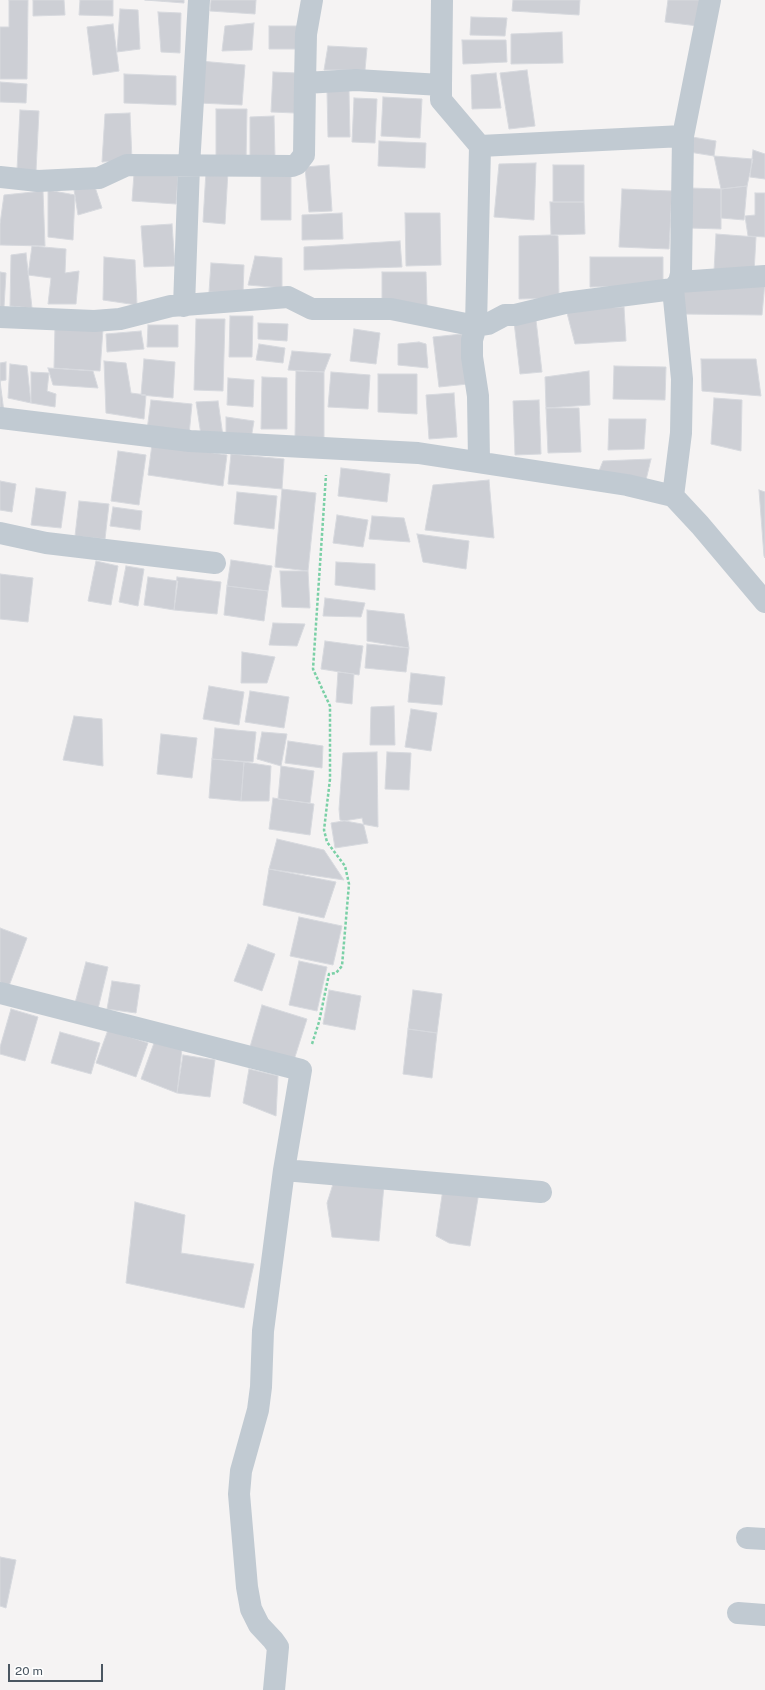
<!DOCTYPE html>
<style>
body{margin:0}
#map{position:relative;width:765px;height:1690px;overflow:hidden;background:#f5f3f3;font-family:"Public Sans",sans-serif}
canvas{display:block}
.scale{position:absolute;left:8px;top:1664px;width:95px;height:18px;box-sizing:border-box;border:2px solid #4a5661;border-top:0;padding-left:5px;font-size:12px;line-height:14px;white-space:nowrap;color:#4a5661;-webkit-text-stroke:3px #fff;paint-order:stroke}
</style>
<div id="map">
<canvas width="765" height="1690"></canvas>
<div class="scale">20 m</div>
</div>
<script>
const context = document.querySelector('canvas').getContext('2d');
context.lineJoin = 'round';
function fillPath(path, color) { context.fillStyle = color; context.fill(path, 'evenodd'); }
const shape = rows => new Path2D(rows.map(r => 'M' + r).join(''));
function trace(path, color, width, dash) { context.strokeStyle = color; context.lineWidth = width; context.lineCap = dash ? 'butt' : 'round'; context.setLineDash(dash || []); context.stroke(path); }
const building = shape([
 [9,0,28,0,27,79,0,79,0,27,9,27,9,0],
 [33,0,64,0,65,15,33,16,33,0],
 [80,0,113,0,113,16,79,15,80,0],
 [145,0,184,0,184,3,145,0],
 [211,0,256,0,255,14,210,11,211,0],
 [513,0,580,0,579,15,512,11,513,0],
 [668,0,701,0,698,26,665,22,668,0],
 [120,9,138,10,140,49,117,52,120,9],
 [158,12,181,13,180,53,161,52,158,12],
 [471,17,507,18,505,36,470,35,471,17],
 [254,23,252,50,222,51,225,26,254,23],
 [113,24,119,71,93,75,87,27,113,24],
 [269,26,298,26,298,49,269,49,269,26],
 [562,32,563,63,511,64,511,34,562,32],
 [462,40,506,40,507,62,463,64,462,40],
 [328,46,367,48,365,70,324,70,328,46],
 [200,61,245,65,242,105,199,103,200,61],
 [527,70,535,126,509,129,500,73,527,70],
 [273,72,297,73,295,113,271,112,273,72],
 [496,73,501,108,472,109,471,75,496,73],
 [124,74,176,76,176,105,124,103,124,74],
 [0,82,27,84,26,103,0,102,0,82],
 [349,90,350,137,328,137,327,91,349,90],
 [383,97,422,99,420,138,381,136,383,97],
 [354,98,377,99,375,143,352,142,354,98],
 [216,109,247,109,246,161,216,161,216,109],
 [20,110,39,111,36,171,17,170,20,110],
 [130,113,132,160,102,162,105,114,130,113],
 [274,116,275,157,250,157,250,117,274,116],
 [692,137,716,141,714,156,689,152,692,137],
 [379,141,426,143,425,168,378,166,379,141],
 [753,150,765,154,765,179,750,177,753,150],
 [714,156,753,159,747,186,721,189,714,156],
 [536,163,534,220,494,217,499,164,536,163],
 [329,165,332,211,309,212,305,167,329,165],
 [553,165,584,165,584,202,553,202,553,165],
 [206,171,228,171,225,224,203,222,206,171],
 [134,174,178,176,176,204,132,201,134,174],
 [261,176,291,176,291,220,261,220,261,176],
 [747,186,744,220,721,218,721,189,747,186],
 [95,187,102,208,78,215,74,190,95,187],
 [690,188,721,189,721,229,689,228,690,188],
 [622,189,672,191,669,249,619,247,622,189],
 [48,190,75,195,73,240,48,237,48,190],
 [43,191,45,246,0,245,0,224,4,195,43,191],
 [755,193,765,193,765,237,748,236,745,216,755,215,755,193],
 [550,202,584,202,585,234,551,235,550,202],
 [342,213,343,239,302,240,302,215,342,213],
 [405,213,440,213,441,265,406,266,405,213],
 [172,224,175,266,144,267,141,226,172,224],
 [716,234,756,237,754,273,714,271,716,234],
 [551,235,558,236,559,298,519,299,519,236,551,235],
 [400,241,402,267,304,270,304,247,400,241],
 [32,246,66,249,65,273,79,271,76,304,48,304,51,278,28,275,32,246],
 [26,253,32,308,10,306,11,255,26,253],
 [255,256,282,258,282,288,248,285,255,256],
 [104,257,135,260,137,305,103,300,104,257],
 [590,257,663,257,663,286,590,287,590,257],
 [211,263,244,265,243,293,209,292,211,263],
 [0,272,6,273,4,307,0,307,0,272],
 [382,272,426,272,427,306,382,304,382,272],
 [765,282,762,315,682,314,680,291,765,282],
 [624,307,626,341,575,344,566,309,624,307],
 [230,316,253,316,252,357,229,357,230,316],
 [196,319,225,319,223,391,194,390,196,319],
 [536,320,542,372,520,374,514,322,536,320],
 [258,323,288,324,287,341,258,339,258,323],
 [148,325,178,325,178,347,147,347,148,325],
 [55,326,103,329,100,371,54,368,55,326],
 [354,329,380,333,376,364,350,361,354,329],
 [141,331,144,349,107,352,106,334,141,331],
 [462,334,468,384,439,387,433,337,462,334],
 [419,342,426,344,428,368,398,365,398,344,419,342],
 [259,344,285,348,283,363,256,360,259,344],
 [292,351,331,354,324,372,288,370,292,351],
 [144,359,175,362,173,398,141,395,144,359],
 [701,359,756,359,761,396,702,391,701,359],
 [104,361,126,363,131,393,146,395,144,419,106,413,104,361],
 [6,362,6,380,0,381,4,412,0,411,0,363,6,362],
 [10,364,27,366,31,403,8,398,10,364],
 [614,366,666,367,665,400,613,399,614,366],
 [48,368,93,371,98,388,53,385,48,368],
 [296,371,324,372,324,438,295,438,296,371],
 [589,371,590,405,546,408,545,377,589,371],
 [31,372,49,373,47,391,56,394,55,407,31,403,31,372],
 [331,372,370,375,368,409,328,407,331,372],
 [378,374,417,374,417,414,378,412,378,374],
 [262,377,287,378,287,429,261,429,262,377],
 [228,378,254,380,253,407,227,405,228,378],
 [454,393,457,437,429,439,426,395,454,393],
 [714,398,742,400,741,451,711,444,714,398],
 [151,400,192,404,189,435,147,430,151,400],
 [539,400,541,454,515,455,513,401,539,400],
 [218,401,223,436,201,435,196,402,218,401],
 [546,408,579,408,581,452,548,453,546,408],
 [226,417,254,421,251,439,226,437,226,417],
 [609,419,646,419,644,449,608,450,609,419],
 [152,444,227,455,223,486,148,475,152,444],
 [118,451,146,455,139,505,111,501,118,451],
 [231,454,284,459,282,489,228,484,231,454],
 [651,459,646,480,599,471,603,461,651,459],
 [341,468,390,474,387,502,338,496,341,468],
 [489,480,494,538,425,530,433,485,489,480],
 [0,481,16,484,12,512,0,510,0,481],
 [36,488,66,492,61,528,31,525,36,488],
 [282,489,316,493,308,571,275,567,282,489],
 [759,490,765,492,765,558,764,556,759,490],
 [237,492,277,496,274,529,234,524,237,492],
 [79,501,109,504,105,539,75,536,79,501],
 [113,507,142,511,140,530,110,526,113,507],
 [337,515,368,520,363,547,333,543,337,515],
 [372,516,404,518,410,542,369,539,372,516],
 [417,534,469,541,466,569,423,562,417,534],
 [231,560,272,566,268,591,227,586,231,560],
 [96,561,118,566,111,605,88,601,96,561],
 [336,562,375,564,375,590,335,585,336,562],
 [126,566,144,569,138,606,119,602,126,566],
 [280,571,308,571,310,608,282,607,280,571],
 [0,574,33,578,28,622,0,619,0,574],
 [148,577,178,581,174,610,144,605,148,577],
 [177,577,221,582,217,614,174,610,177,577],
 [227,586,268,591,264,621,224,615,227,586],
 [325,598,365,603,361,617,323,616,325,598],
 [367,610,404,614,409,648,367,641,367,610],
 [273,623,305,624,297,646,269,645,273,623],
 [325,641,363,646,359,675,321,669,325,641],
 [367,644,409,648,406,672,365,668,367,644],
 [242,652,275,657,267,683,241,683,242,652],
 [338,672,354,674,352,704,336,702,338,672],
 [411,673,445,677,442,705,408,702,411,673],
 [209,686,244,692,239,725,203,719,209,686],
 [250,691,289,697,284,728,245,722,250,691],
 [394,706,395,745,370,745,371,707,394,706],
 [411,709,437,713,431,751,405,747,411,709],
 [74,716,102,719,103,766,63,760,74,716],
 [215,728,256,732,253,762,212,759,215,728],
 [262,732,287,734,281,766,257,759,262,732],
 [161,734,197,738,192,778,157,774,161,734],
 [288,741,323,746,322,768,285,763,288,741],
 [377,752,378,827,340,820,339,809,343,753,377,752],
 [387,752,411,753,409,790,385,789,387,752],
 [212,759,244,762,241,801,209,798,212,759],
 [244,762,271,766,269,801,241,801,244,762],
 [281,766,314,771,310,803,278,799,281,766],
 [273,798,314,804,310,835,269,829,273,798],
 [362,818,368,843,335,848,331,823,362,818],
 [277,839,324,850,344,880,269,869,277,839],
 [269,869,336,882,324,918,263,905,269,869],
 [299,917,342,926,333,965,290,956,299,917],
 [0,928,27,938,9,986,0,982,0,928],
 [248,944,275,954,262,991,234,981,248,944],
 [299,961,327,967,317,1011,289,1005,299,961],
 [86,962,108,967,98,1009,75,1003,86,962],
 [112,981,140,985,136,1013,107,1009,112,981],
 [329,990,361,996,355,1030,323,1024,329,990],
 [413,990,442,994,437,1033,408,1029,413,990],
 [262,1005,307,1019,294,1060,250,1047,262,1005],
 [11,1009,38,1017,25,1061,0,1054,0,1047,11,1009],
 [408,1029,437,1033,432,1078,403,1074,408,1029],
 [108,1030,148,1043,136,1077,96,1063,108,1030],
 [60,1032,100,1043,91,1074,51,1063,60,1032],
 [154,1043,182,1049,177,1093,141,1079,154,1043],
 [183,1055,215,1060,210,1097,177,1093,183,1055],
 [249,1069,278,1076,276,1116,243,1103,249,1069],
 [334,1181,384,1185,379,1241,332,1237,327,1203,334,1181],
 [443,1189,479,1192,470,1246,449,1243,436,1236,443,1189],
 [135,1202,185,1215,181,1253,254,1264,244,1308,126,1283,135,1202],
 [0,1557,16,1560,6,1608,0,1606,0,1557]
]);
fillPath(building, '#cdcfd5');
trace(building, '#d7d9de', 1);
trace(shape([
 [312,1044,319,1022,329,974,336,973,342,966,349,884,345,866,327,842,324,830,330,779,330,706,313,669,326,475]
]), '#7ad0a6', 2.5, [3, 2]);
trace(shape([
 [305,83,306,34,312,0],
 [441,85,442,0],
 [480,146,683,136],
 [0,177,38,181,99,178,127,165,292,166,297,164,304,155,305,83,356,80,441,85,441,100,480,146,476,326,391,309,312,309,288,297,171,306,120,319,94,321,0,317],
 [679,282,765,276],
 [184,306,189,166,199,0],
 [0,418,190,441,418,453,627,485,673,496,700,525,765,602],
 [479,461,478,396,472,357,472,340,476,326,488,324,505,315,515,315,565,303,673,289,679,282,681,274,683,136,710,0],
 [673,496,681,433,682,379,673,289],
 [0,533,46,543,215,563],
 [0,993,301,1070,284,1170,263,1331,261,1387,258,1410,241,1471,239,1494,247,1587,251,1609,259,1625,273,1640,278,1647,274,1690],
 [284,1170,541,1192],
 [747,1538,765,1539],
 [738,1613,765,1615]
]), '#c1cad2', 22);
</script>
